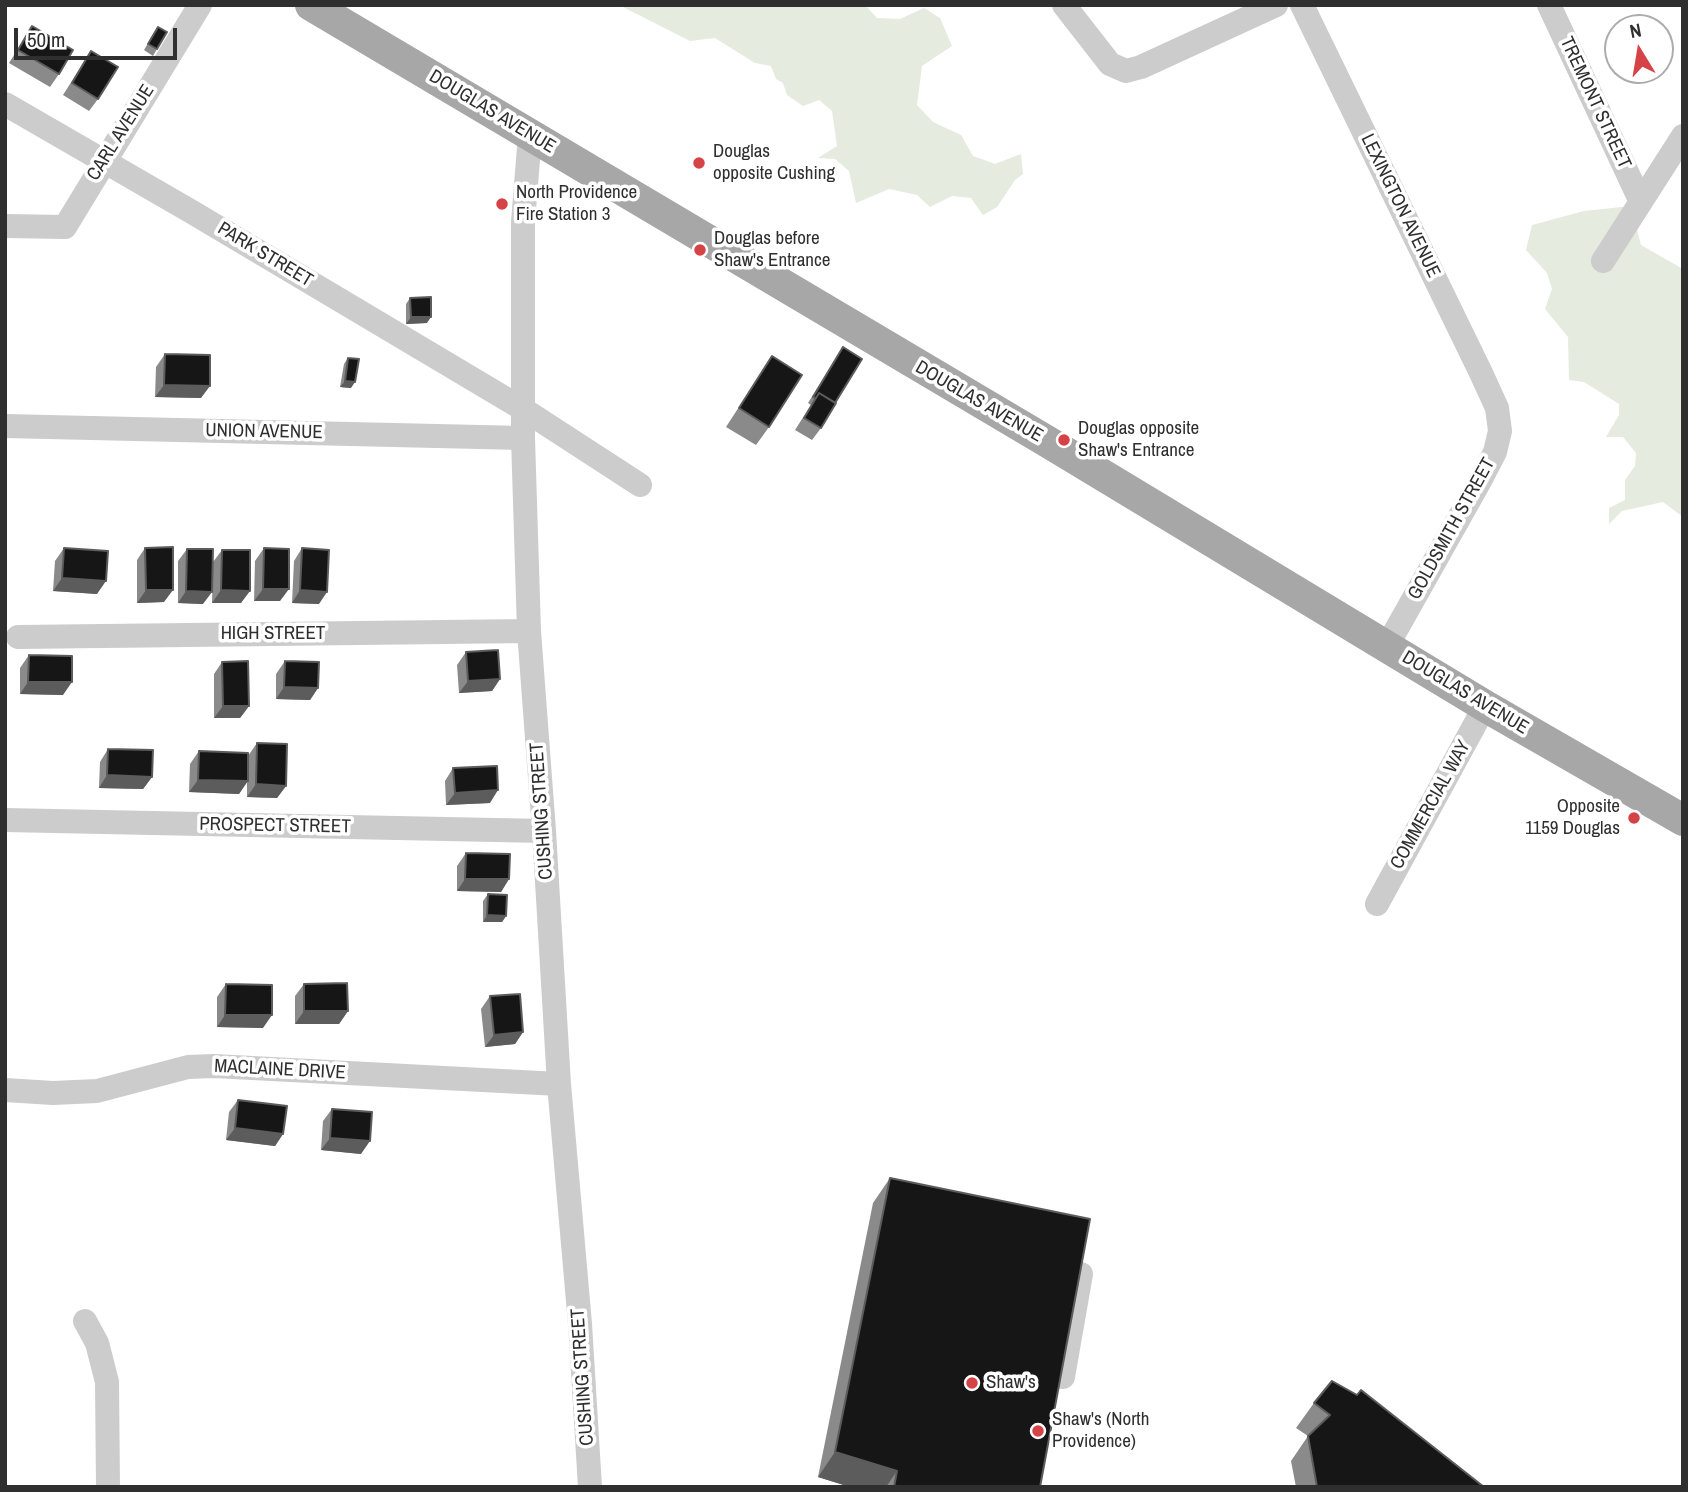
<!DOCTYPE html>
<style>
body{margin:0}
#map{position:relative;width:1688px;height:1492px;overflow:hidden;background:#fff;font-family:"Archivo Narrow",sans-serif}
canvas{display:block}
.frame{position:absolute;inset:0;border:7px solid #2f2f2f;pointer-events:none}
.north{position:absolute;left:1604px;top:14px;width:70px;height:70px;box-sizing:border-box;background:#fff;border:2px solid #acacac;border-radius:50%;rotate:349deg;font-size:19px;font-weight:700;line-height:28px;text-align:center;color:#2f2f2f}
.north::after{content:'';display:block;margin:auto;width:24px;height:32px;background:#d54347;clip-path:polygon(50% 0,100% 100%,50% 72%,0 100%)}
.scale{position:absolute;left:14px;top:28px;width:163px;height:32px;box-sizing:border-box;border:4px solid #2f2f2f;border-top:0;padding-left:9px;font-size:21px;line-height:24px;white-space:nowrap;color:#2f2f2f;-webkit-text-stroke:5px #fff;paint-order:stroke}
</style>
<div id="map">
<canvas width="1688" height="1492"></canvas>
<div class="frame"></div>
<div class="north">N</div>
<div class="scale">50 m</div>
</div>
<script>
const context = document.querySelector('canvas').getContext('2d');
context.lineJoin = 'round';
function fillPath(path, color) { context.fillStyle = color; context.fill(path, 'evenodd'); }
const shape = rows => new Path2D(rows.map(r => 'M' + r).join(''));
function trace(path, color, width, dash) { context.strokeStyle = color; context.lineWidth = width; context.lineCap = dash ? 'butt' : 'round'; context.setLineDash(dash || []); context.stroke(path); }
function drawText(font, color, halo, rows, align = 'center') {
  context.font = font + ' "Archivo Narrow",sans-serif'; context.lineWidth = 7; context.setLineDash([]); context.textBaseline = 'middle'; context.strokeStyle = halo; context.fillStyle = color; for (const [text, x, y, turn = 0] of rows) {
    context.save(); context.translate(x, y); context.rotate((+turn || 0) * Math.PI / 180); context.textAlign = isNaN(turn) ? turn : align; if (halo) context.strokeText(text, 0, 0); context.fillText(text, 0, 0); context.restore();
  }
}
fillPath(shape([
 [619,5,865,5,877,18,900,19,924,8,940,18,952,46,922,66,917,105,933,122,961,135,973,156,995,164,1021,154,1023,174,1015,180,997,207,983,215,971,198,952,196,930,207,917,195,889,189,856,203,849,171,835,159,818,158,837,146,832,111,819,100,803,106,787,95,783,83,776,79,771,66,755,63,715,38,690,41],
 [1631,206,1641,245,1683,269,1683,517,1663,502,1622,511,1609,524,1609,508,1625,500,1625,480,1635,466,1636,453,1623,437,1606,437,1619,415,1619,404,1584,382,1569,380,1568,337,1545,309,1552,289,1547,273,1526,250,1532,225,1584,211]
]), '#e5ebdf');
trace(shape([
 [1064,5,1110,64,1126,71,1141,67,1276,5],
 [1302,5,1481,373,1497,408,1500,431,1495,452,1481,479,1387,646],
 [1549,5,1640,200],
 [5,104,192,212,523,409,640,485],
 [530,135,523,222,523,438,529,631,544,831,559,1084,580,1324,590,1487],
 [5,226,65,227,200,5],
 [1603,261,1683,136],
 [5,426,523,438],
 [18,637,529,631],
 [5,820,544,831],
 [1377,904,1485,706],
 [5,1090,53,1093,97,1091,188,1067,214,1066,559,1084],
 [85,1321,97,1343,107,1382,108,1487],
 [1063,1377,1081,1274]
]), '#ccc', 24);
trace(shape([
 [311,5,1048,442,1485,706,1683,820]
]), '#a7a7a7', 32);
fillPath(shape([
 [32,26,59,74,50,87,9,63],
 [154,33,157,49,153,56,144,50],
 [91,51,98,99,89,111,63,95],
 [410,298,427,323,406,324,406,304],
 [839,353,835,403,821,428,812,440,795,430,811,405,808,403],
 [165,354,201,398,155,397,156,367],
 [772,356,769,427,756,445,726,427],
 [348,358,351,388,340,387,344,364],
 [64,548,97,594,53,591,55,561],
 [145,548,164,602,137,603,137,560],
 [264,548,280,601,254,601,255,561],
 [302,548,319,604,292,603,294,561],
 [187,549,203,604,178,603,178,561],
 [222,550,241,603,212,603,213,562],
 [466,652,500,679,492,691,459,693,457,665],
 [29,655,63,695,20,694,20,668],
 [285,661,318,688,310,700,276,699,276,674],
 [222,662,249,706,240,718,214,718,214,674],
 [257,743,286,786,277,798,247,797,247,781,239,794,189,792,190,764,199,751,248,756],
 [108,749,152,777,143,789,99,788,100,762],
 [453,768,490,803,446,805,445,781],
 [466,853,509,879,501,892,457,891,457,866],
 [488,894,506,916,502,922,483,922,483,901],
 [226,984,263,1028,217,1027,217,997],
 [304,984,348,1011,339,1024,295,1024,295,996],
 [490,996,523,1032,515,1044,485,1047,481,1009],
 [238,1100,283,1134,275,1146,226,1140,229,1112],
 [332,1109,361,1154,321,1150,323,1121],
 [890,1178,1040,1487,850,1487,818,1477,873,1203],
 [1314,1403,1484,1487,1296,1487,1291,1461,1308,1436,1296,1428]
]), '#8a8a8a');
fillPath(shape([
 [411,317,431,317,427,323,406,324],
 [345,381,355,382,351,388,340,387],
 [164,385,210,386,201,398,155,397],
 [62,578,106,581,97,594,53,591],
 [263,589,289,589,280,601,254,601],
 [146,590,173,590,164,602,137,603],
 [221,590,250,591,241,603,212,603],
 [300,590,327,592,319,604,292,603],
 [186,591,212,592,203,604,178,603],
 [500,679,492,691,459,693,468,681],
 [28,682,72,682,63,695,20,694],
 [284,687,318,688,310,700,276,699],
 [223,706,249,706,240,718,214,718],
 [107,775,152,777,143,789,99,788],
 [198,780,248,781,239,794,189,792],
 [256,784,286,786,277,798,247,797],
 [498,790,490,803,446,805,455,793],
 [465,879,509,879,501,892,457,891],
 [487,915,506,916,502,922,483,922],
 [304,1011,348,1011,339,1024,295,1024],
 [225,1015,272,1015,263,1028,217,1027],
 [523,1032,515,1044,485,1047,494,1035],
 [235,1128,283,1134,275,1146,226,1140],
 [330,1138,370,1141,361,1154,321,1150],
 [835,1452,897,1471,886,1487,850,1487,818,1477]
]), '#5c5c5c');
const building = shape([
 [32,26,73,50,59,74,18,50,32,26],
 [158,27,167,32,157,49,148,44,158,27],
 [91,51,118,67,98,99,72,83,91,51],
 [431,297,431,317,411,317,410,298,431,297],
 [843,347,862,359,835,403,819,393,816,398,813,397,843,347],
 [165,354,210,355,210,386,164,385,165,354],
 [772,356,802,375,769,427,739,408,772,356],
 [348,358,359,359,355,382,345,381,348,358],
 [819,393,836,403,821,428,804,418,819,393],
 [173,547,173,590,146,590,145,548,173,547],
 [64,548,108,551,106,581,62,578,64,548],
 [264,548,289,549,289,589,263,589,264,548],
 [302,548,329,550,327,592,300,590,302,548],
 [187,549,213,549,212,592,186,591,187,549],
 [222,550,250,550,250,591,221,590,222,550],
 [498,650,500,679,468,681,466,652,498,650],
 [29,655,72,656,72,682,28,682,29,655],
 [248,661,249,706,223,706,222,662,248,661],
 [285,661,319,662,318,688,284,687,285,661],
 [257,743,287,744,286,786,256,784,257,743],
 [108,749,153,750,152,777,107,775,108,749],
 [199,751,248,753,248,781,198,780,199,751],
 [497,766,498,790,455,793,453,768,497,766],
 [466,853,510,854,509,879,465,879,466,853],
 [488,894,507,895,506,916,487,915,488,894],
 [347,983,348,1011,304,1011,304,984,347,983],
 [226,984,272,985,272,1015,225,1015,226,984],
 [520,994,523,1032,494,1035,490,996,520,994],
 [238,1100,287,1106,283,1134,235,1128,238,1100],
 [332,1109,372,1112,370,1141,330,1138,332,1109],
 [890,1178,1090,1219,1040,1487,894,1487,897,1471,835,1452,890,1178],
 [1332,1381,1357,1395,1361,1390,1484,1487,1317,1487,1308,1436,1330,1415,1314,1403,1332,1381]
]);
fillPath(building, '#161616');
trace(building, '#5c5c5c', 2);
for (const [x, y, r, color] of [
 [699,163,7,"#d54347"],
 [502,204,7,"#d54347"],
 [700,250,7,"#d54347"],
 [1064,440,7,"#d54347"],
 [1634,818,7,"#d54347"],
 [972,1383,7,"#d54347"],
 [1038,1431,7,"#d54347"]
]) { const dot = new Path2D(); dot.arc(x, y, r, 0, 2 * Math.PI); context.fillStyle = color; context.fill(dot); trace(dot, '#fff', 2.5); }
drawText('19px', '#2f2f2f', '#fff', [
 ["TREMONT STREET",1595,103,65],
 ["DOUGLAS AVENUE",492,112,31],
 ["CARL AVENUE",121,133,-58],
 ["LEXINGTON AVENUE",1400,206,64],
 ["PARK STREET",265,255,31],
 ["DOUGLAS AVENUE",979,402,30],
 ["UNION AVENUE",264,432,1],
 ["GOLDSMITH STREET",1452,529,-61],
 ["HIGH STREET",273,634],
 ["DOUGLAS AVENUE",1465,693,31],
 ["COMMERCIAL WAY",1431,805,-61],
 ["CUSHING STREET",542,811,-94],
 ["PROSPECT STREET",275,826,1],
 ["MACLAINE DRIVE",280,1070,3],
 ["CUSHING STREET",583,1377,-94]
]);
drawText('19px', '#2f2f2f', '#fff', [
 ["Douglas",713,152],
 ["opposite Cushing",713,174],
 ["North Providence",516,193],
 ["Fire Station 3",516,215],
 ["Douglas before",714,239],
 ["Shaw's Entrance",714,261],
 ["Douglas opposite",1078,429],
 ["Shaw's Entrance",1078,451],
 ["Opposite",1620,807,"right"],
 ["1159 Douglas",1620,829,"right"],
 ["Shaw's",986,1383],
 ["Shaw's (North",1052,1420],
 ["Providence)",1052,1442]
], 'left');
</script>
